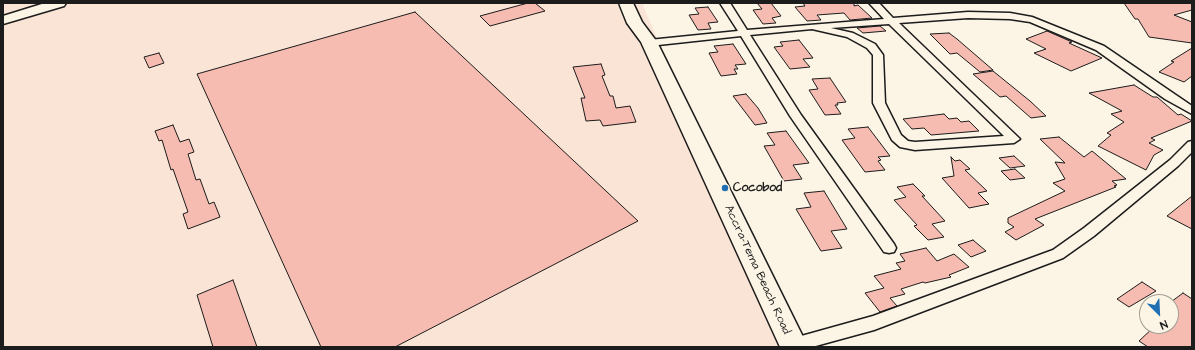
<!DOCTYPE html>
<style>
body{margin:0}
#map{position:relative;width:1195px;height:350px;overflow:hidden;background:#fcf5e5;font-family:"Architects Daughter",sans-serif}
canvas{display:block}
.frame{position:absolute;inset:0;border:4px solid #1c1c1c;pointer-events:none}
.north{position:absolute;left:1139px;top:294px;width:40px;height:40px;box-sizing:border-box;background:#fcf5e5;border:1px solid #a29e95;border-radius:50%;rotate:156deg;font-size:11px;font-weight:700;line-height:16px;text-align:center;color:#1c1c1c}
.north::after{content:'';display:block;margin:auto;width:14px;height:18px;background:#1f6fb2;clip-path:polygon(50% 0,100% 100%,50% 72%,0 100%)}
</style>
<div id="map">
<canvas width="1195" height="350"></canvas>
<div class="frame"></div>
<div class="north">N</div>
</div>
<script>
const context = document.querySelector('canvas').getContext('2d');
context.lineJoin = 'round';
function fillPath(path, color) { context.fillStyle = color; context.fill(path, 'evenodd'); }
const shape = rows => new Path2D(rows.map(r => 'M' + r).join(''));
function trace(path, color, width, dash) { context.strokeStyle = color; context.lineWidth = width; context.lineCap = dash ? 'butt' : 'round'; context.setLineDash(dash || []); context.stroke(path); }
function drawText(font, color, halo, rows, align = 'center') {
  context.font = font + ' "Architects Daughter",sans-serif'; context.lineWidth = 3.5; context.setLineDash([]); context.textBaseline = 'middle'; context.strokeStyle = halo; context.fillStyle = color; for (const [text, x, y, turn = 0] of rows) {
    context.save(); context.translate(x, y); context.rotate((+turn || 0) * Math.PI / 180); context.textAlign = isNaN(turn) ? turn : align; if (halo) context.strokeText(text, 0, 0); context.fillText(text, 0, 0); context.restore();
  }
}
fillPath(shape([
 [3,3,642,3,708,158,792,347,3,347]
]), '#fae4d5');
const building = shape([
 [528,3,535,3,545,11,490,26,480,16,528,3],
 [757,3,771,3,781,16,772,18,776,23,763,24,753,10,762,9,757,3],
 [803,3,854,3,854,6,858,5,872,18,850,20,844,13,817,15,821,20,807,21,795,7,805,6,803,3],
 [1124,3,1192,3,1192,10,1174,15,1192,22,1192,43,1149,37,1138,19,1135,19,1124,3],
 [708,7,718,22,708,23,711,29,698,30,689,15,699,14,695,8,708,7],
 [415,12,638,221,395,347,321,347,197,74,415,12],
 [880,26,886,31,863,33,857,28,880,26],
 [1047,31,1072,42,1069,43,1102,58,1071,71,1034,53,1046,49,1026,39,1047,31],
 [949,33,957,39,993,70,980,72,957,53,950,54,930,34,949,33],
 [799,40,813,58,803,59,810,67,790,69,774,47,783,46,780,42,799,40],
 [733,44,746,64,735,65,738,69,734,69,737,74,721,76,709,53,718,52,714,46,733,44],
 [1192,48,1192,76,1184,82,1159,72,1174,62,1171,61,1192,48],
 [159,53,164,63,149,68,144,57,159,53],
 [601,64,605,75,602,76,610,96,613,96,616,108,630,106,636,122,603,126,600,120,586,121,581,98,585,98,573,67,601,64],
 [993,71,1030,101,1046,116,1031,118,1006,96,1000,97,973,74,993,71],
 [830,78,846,102,837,103,838,105,835,105,841,114,825,115,809,90,818,89,812,79,830,78],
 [1134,85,1153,97,1157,97,1178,115,1181,114,1192,121,1151,138,1155,140,1149,143,1163,150,1154,155,1146,170,1098,146,1111,135,1107,133,1124,122,1111,114,1122,111,1089,93,1134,85],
 [746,94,758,108,767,123,755,125,733,96,746,94],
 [944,114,949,119,957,118,961,122,969,121,979,131,931,135,924,128,912,129,903,119,944,114],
 [173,125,180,142,189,139,194,152,188,154,196,180,200,179,209,204,214,202,220,217,188,229,183,214,188,212,173,169,171,170,162,140,159,141,155,131,173,125],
 [868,127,890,156,878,157,881,160,878,161,885,170,865,172,842,140,855,138,848,129,868,127],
 [786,131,809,163,793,165,802,179,784,181,764,146,775,145,767,133,786,131],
 [1059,137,1084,157,1092,151,1126,179,1112,181,1117,185,1114,186,1116,187,1035,219,1044,225,1016,240,1005,232,1014,227,1008,223,1008,218,1065,191,1053,183,1065,179,1055,162,1065,163,1040,139,1059,137],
 [1014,156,1025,166,1010,168,999,158,1014,156],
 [951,157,955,161,960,160,970,169,965,170,987,191,978,193,989,204,969,208,942,178,954,176,951,157],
 [1015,169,1025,178,1010,180,1001,171,1015,169],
 [913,184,925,196,922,196,945,221,932,224,944,237,928,240,914,226,917,225,894,200,906,197,897,187,913,184],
 [824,191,847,229,831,231,842,248,821,251,796,209,811,207,804,193,824,191],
 [1192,196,1192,229,1167,216,1192,196],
 [973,240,986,251,971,257,958,245,973,240],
 [926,248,937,261,954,254,969,267,949,275,951,277,925,283,923,282,901,289,905,294,890,298,897,306,880,312,865,293,884,288,874,276,901,269,896,263,905,261,900,254,926,248],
 [233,280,257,347,213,347,197,295,233,280],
 [1142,282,1156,291,1129,307,1117,299,1142,282],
 [1183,293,1192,299,1192,347,1148,347,1139,341,1155,326,1171,326,1171,302,1183,293]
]);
fillPath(building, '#f6bcb1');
trace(building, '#1c1c1c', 1);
const minor = shape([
 [720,3,730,3,747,30,884,19,869,3,879,3,893,18,968,12,1010,13,1032,17,1104,46,1192,106,1192,114,1165,99,1096,50,1030,22,1010,19,968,18,899,23,1020,139,1014,143,915,150,900,147,892,140,873,103,873,55,867,48,847,37,812,29,750,35,801,115,894,244,896,248,894,252,889,253,884,252,790,116,741,36,649,46,644,43,649,40,738,31,720,3],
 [889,24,1004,136,915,142,908,141,901,135,885,103,883,55,875,44,853,33,831,28,889,24],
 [1192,141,1192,152,1178,166,1094,236,1063,258,874,330,812,347,786,347,787,340,873,316,1053,250,1084,228,1170,160,1188,142,1192,141]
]);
const secondary = shape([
 [45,3,66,3,64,6,3,24,3,16,45,3]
]);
const primary = shape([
 [619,3,633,3,642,22,657,42,808,347,780,347,641,42,627,23,619,3]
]);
trace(minor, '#1c1c1c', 3);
trace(secondary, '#1c1c1c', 3);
trace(primary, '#1c1c1c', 3);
fillPath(minor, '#fcf5e5');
fillPath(secondary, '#fcf5e5');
fillPath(primary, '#fcf5e5');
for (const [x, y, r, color] of [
 [725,188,4,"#1f6fb2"]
]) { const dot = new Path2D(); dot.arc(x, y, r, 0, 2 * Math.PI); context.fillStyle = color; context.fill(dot); trace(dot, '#fcf5e5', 1.5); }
drawText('bold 12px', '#1c1c1c', '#fcf5e5', [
 ["Cocobod",733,188]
], 'left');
drawText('12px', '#1c1c1c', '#fcf5e5', [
 ["Accra-Tema Beach Road",757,270,65]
]);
</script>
